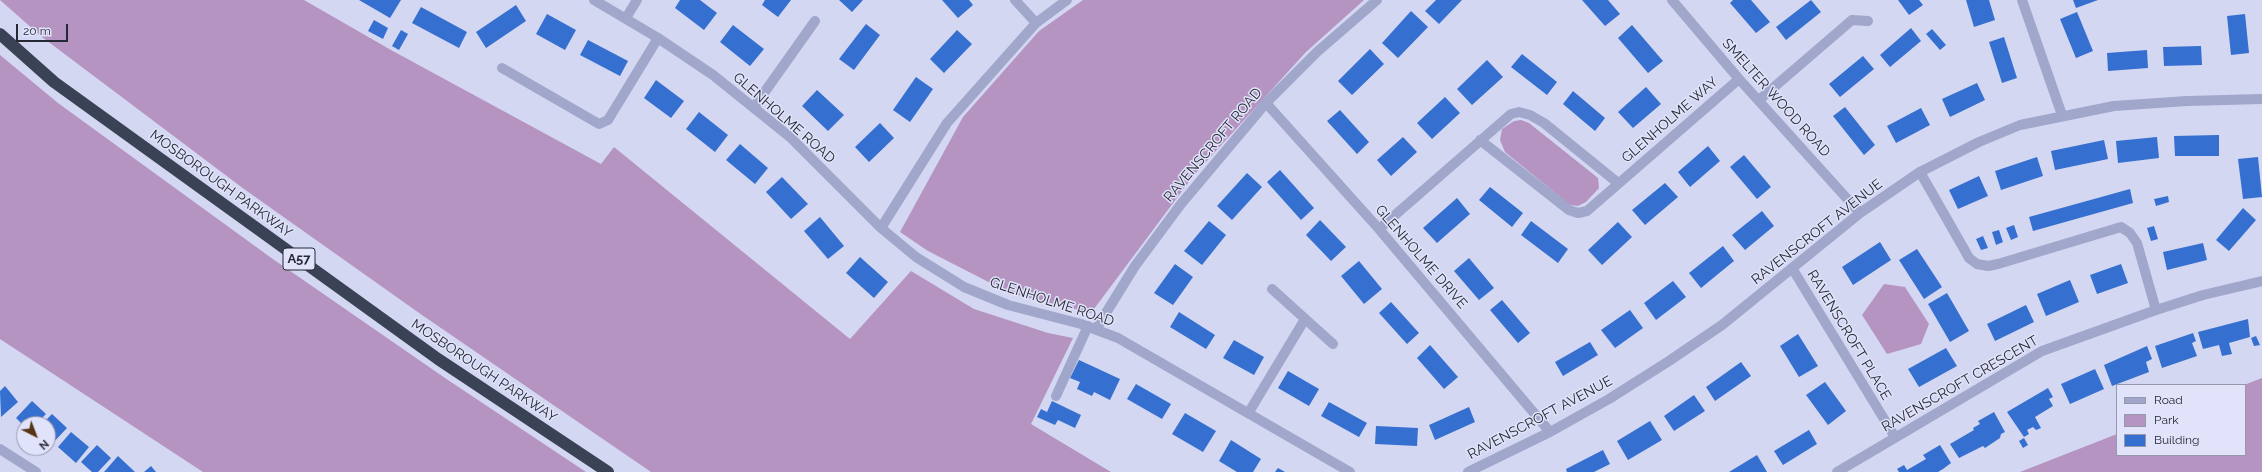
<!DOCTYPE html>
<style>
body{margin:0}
#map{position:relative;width:2262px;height:472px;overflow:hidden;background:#d4d7f2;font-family:Raleway,sans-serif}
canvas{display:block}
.legend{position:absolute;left:2116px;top:384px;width:130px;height:72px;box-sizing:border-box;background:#e1e3fa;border:1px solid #9599ab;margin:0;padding:5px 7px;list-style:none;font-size:12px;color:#242934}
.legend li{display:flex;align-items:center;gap:8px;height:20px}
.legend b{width:20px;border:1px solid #9599ab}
.north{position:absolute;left:16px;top:416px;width:40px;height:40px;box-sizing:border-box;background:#e1e3fa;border:1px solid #9599ab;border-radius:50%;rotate:138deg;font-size:11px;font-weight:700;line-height:16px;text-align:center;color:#242934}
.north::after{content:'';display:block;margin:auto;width:14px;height:18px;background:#583417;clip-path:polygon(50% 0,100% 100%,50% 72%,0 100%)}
.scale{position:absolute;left:16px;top:24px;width:52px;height:18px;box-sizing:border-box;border:2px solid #242934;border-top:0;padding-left:5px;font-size:12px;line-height:14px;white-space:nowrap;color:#242934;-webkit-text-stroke:3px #e1e3fa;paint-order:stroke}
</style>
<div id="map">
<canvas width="2262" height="472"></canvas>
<ul class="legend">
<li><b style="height:5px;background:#a0a7cb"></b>Road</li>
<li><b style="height:11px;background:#b594c2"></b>Park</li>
<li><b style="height:11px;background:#356fcf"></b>Building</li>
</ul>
<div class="north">N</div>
<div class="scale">20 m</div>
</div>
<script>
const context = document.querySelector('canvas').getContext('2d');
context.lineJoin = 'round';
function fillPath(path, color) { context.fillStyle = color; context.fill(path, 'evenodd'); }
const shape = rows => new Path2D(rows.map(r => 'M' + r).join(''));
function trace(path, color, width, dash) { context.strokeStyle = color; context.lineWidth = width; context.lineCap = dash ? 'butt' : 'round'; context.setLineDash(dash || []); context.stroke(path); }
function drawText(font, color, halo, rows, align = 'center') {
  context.font = font + ' Raleway,sans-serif'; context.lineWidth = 3; context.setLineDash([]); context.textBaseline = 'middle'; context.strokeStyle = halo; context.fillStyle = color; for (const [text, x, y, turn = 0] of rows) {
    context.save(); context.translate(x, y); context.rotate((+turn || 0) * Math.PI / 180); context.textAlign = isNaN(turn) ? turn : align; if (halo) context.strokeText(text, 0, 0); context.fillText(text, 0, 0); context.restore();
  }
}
fillPath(shape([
 [0,0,304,0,391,50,601,164,614,147,850,339,911,271,974,309,1048,333,1073,338,1031,424,1111,472,651,472,422,315,244,189,42,37],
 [1083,0,1364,0,1306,52,1194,175,1091,313,1010,293,928,251,900,232,963,117,1039,31],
 [0,55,58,103,270,257,445,378,586,472,203,472,0,339],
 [1521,120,1529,123,1598,178,1599,188,1586,202,1578,206,1570,205,1505,152,1500,140,1502,129,1514,121],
 [1884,284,1905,287,1929,324,1921,344,1887,354,1862,315],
 [2262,378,2262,472,2020,472,2117,434,2117,455,2245,455,2244,385]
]), '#b594c2');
fillPath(shape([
 [359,0,401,0,390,18],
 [680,0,700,0,717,13,704,30,675,8],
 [765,0,791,0,778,17,762,5],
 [839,0,863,0,852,12],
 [942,0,969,0,973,5,958,18],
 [1436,0,1462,0,1439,24,1425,11],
 [1582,0,1608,0,1620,14,1605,26],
 [1733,0,1751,0,1770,22,1756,33,1730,3],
 [1811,0,1821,12,1786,40,1776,27],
 [1898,0,1919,0,1923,5,1909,15],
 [1966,0,1989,0,1995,20,1974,27],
 [2073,0,2098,0,2076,8],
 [516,5,526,21,486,48,476,32],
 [421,7,467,32,459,48,412,23],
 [1411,11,1428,27,1398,58,1382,43],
 [2077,12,2093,51,2076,58,2060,19],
 [547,14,576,30,565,50,536,34],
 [2245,14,2249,53,2231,55,2227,16],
 [374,20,388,28,383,39,368,31],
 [866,24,880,35,854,70,839,59],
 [733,25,764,49,750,66,720,42],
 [1632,25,1663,61,1648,73,1618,38],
 [1911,28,1921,41,1890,67,1880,55],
 [1932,29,1946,45,1940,50,1926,34],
 [401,30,408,34,399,50,392,46],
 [957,30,972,44,944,73,930,59],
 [2004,37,2017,78,2002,83,1989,42],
 [588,40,628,61,620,76,580,55],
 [2201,46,2202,65,2164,66,2163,47],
 [1370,49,1384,64,1352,95,1338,81],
 [2147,50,2148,68,2108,71,2107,53],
 [1522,54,1557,82,1547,95,1511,67],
 [1863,56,1874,69,1840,97,1829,84],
 [1487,60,1503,77,1472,105,1457,89],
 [916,77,933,89,910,122,893,110],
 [656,80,684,101,671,118,644,98],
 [1977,83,1985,100,1950,117,1942,99],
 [1646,87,1661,104,1633,128,1618,112],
 [817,90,844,115,828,131,802,106],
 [1573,91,1605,118,1595,131,1563,104],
 [1445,97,1460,113,1432,139,1417,123],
 [1845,107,1875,145,1864,155,1833,116],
 [1921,108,1930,125,1896,143,1887,126],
 [1340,110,1369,142,1357,154,1327,121],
 [699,112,728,135,715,152,686,129],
 [880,123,894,138,869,162,855,147],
 [2219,135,2219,156,2175,156,2174,136],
 [1403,137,1417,152,1391,176,1377,160],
 [2157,137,2159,158,2118,163,2116,141],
 [2104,140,2108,159,2055,170,2051,151],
 [740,144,768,168,755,184,726,160],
 [1708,146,1720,161,1690,187,1678,172],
 [1744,155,1771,187,1757,199,1730,167],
 [2037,157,2043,176,2001,190,1995,171],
 [2258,157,2262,197,2243,199,2238,159],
 [1280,170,1314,208,1301,220,1267,182],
 [1247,173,1262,187,1232,220,1217,206],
 [1979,176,1988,196,1958,209,1949,190],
 [782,177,808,204,791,219,766,192],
 [1665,183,1678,197,1645,225,1632,210],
 [1490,187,1523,213,1512,227,1479,200],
 [2130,189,2133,203,2033,231,2029,217],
 [2168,196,2169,202,2156,206,2154,199],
 [1457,198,1470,214,1437,243,1423,228],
 [2243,208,2256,220,2229,251,2216,240],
 [1762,211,1774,226,1745,250,1732,235],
 [820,217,844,246,828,259,804,231],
 [1320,220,1346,247,1331,261,1306,235],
 [1209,221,1226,235,1202,265,1184,251],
 [1531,221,1568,249,1558,263,1521,235],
 [1618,222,1632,237,1602,265,1588,250],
 [2014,225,2018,237,2011,240,2006,228],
 [2154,226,2158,239,2151,241,2147,228],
 [1999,230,2003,242,1996,245,1992,232],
 [1983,236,1988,248,1981,250,1976,239],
 [1880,242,1891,260,1853,285,1842,267],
 [2203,243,2207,260,2167,270,2163,252],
 [1723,246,1734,261,1701,288,1689,273],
 [1917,249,1942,287,1924,299,1899,260],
 [860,257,888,282,874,298,846,273],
 [1469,258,1494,288,1479,300,1454,271],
 [1359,261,1382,289,1364,304,1341,276],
 [1175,264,1193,277,1173,305,1154,293],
 [2121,264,2128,283,2097,294,2090,275],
 [2070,280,2079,302,2046,316,2037,294],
 [1673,281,1686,297,1656,320,1644,303],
 [1947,293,1969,331,1950,342,1928,304],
 [1502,300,1530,333,1518,343,1490,310],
 [1391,302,1419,333,1407,344,1379,313],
 [2026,305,2034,322,1995,341,1987,324],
 [1630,310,1643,328,1615,348,1601,330],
 [1179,312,1215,335,1206,349,1170,327],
 [2248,319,2250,337,2229,343,2232,354,2222,356,2219,345,2203,349,2198,332],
 [2193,333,2196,341,2192,343,2197,356,2162,368,2155,346],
 [1798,334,1818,366,1799,377,1780,346],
 [2256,336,2260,345,2254,346,2251,338],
 [1234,340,1264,357,1254,375,1223,358],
 [1590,342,1598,355,1563,376,1555,362],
 [1430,345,1458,377,1444,389,1417,358],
 [2147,346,2152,359,2146,362,2149,372,2112,386,2104,365],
 [1946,348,1957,366,1919,387,1908,369],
 [1079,360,1120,379,1110,400,1094,392,1092,396,1077,389,1080,382,1070,378],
 [1741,362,1751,376,1715,401,1706,387],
 [2095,369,2104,389,2070,404,2061,384],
 [1288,371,1319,389,1309,406,1278,388],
 [1825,382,1846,411,1828,425,1806,395],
 [1136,384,1171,404,1162,419,1127,399],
 [5,386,18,402,1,417,0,391],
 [2048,388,2053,397,2049,399,2053,406,2035,417,2041,428,2036,430,2033,427,2027,430,2029,434,2024,437,2007,412],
 [1694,395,1705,411,1674,431,1664,416],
 [32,401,46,414,36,424,24,424,24,426,16,418],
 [1052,401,1081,415,1075,428,1058,420,1055,425,1037,417,1041,409,1047,412],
 [1329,402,1367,423,1359,437,1321,416],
 [1469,407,1475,422,1435,440,1429,425],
 [1994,412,2005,432,2001,434,2000,438,1985,448,1983,446,1959,458,1950,444,1974,430,1973,428,1980,424,1978,421],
 [1185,413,1216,431,1203,452,1172,434],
 [52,414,67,428,49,447,48,424,42,424],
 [1650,421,1662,440,1628,460,1617,441],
 [1376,426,1418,428,1417,446,1375,444],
 [1809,430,1817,444,1783,465,1774,451],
 [71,432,89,447,76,463,58,447],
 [2024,438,2028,445,2023,448,2019,441],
 [1231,440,1261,459,1253,472,1237,472,1219,461],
 [97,445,111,458,98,472,92,472,81,462],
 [1940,445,1951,463,1943,469,1938,472,1899,472,1897,469,1904,465,1907,470,1926,459,1923,455],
 [1603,450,1610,464,1594,472,1567,472,1566,469],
 [1757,455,1767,472,1729,472],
 [118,456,135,472,104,472],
 [151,466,156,472,144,472],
 [1278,468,1285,472,1275,472]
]), '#356fcf');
trace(shape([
 [502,68,599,124,608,120,658,38],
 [1920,172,1964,249,1969,258,1977,264,1988,266,1998,264,2121,227,2130,233,2137,243,2156,310],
 [1272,289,1333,344],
 [1056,396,1088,326],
 [1249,412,1305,319]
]), '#a0a7cb', 10);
trace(shape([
 [594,0,658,38,713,75,790,137,881,228,916,257,964,287,1008,305,1081,324,1118,338,1350,472],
 [1015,0,1036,23],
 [1672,0,1739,79,1860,213],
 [2022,0,2062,115],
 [626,18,637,0],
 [1759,100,1852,20,1868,21],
 [1266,103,1379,229,1550,432],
 [754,107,815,21],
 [1480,140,1569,210,1578,213,1587,211,1739,79],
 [881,228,947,123,1036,23,1067,0],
 [1379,229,1511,114,1519,112,1530,115,1544,123,1618,183],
 [1792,268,1895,437],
 [1096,329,1135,266,1181,204,1266,103,1317,52,1377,0],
 [0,449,36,472],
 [1468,472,1550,432,1609,399,1669,361,1722,325,1860,213,1920,172,1979,142,2020,125,2114,106,2187,101,2262,99],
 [1837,472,2042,351,2156,310,2203,295,2262,281]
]), '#a0a7cb', 10);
trace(shape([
 [0,34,54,82,438,359,608,472]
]), '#3a4356', 12);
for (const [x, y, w] of [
 [299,259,32]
]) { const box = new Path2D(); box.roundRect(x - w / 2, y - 11, w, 22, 3); context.fillStyle = '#e1e3fa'; context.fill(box); trace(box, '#242934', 1); }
drawText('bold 13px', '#242934', null, [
 ["A57",299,259]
]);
drawText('14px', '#242934', '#e1e3fa', [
 ["SMELTER WOOD ROAD",1776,98,48],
 ["GLENHOLME ROAD",784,118,41],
 ["GLENHOLME WAY",1670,120,-41],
 ["RAVENSCROFT ROAD",1213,145,-50],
 ["MOSBOROUGH PARKWAY",221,184,36],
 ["RAVENSCROFT AVENUE",1817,232,-38],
 ["GLENHOLME DRIVE",1421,257,49],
 ["GLENHOLME ROAD",1052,302,18],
 ["RAVENSCROFT PLACE",1849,335,59],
 ["MOSBOROUGH PARKWAY",484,371,34],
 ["RAVENSCROFT CRESCENT",1960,384,-30],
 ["RAVENSCROFT AVENUE",1540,418,-28]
]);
</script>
